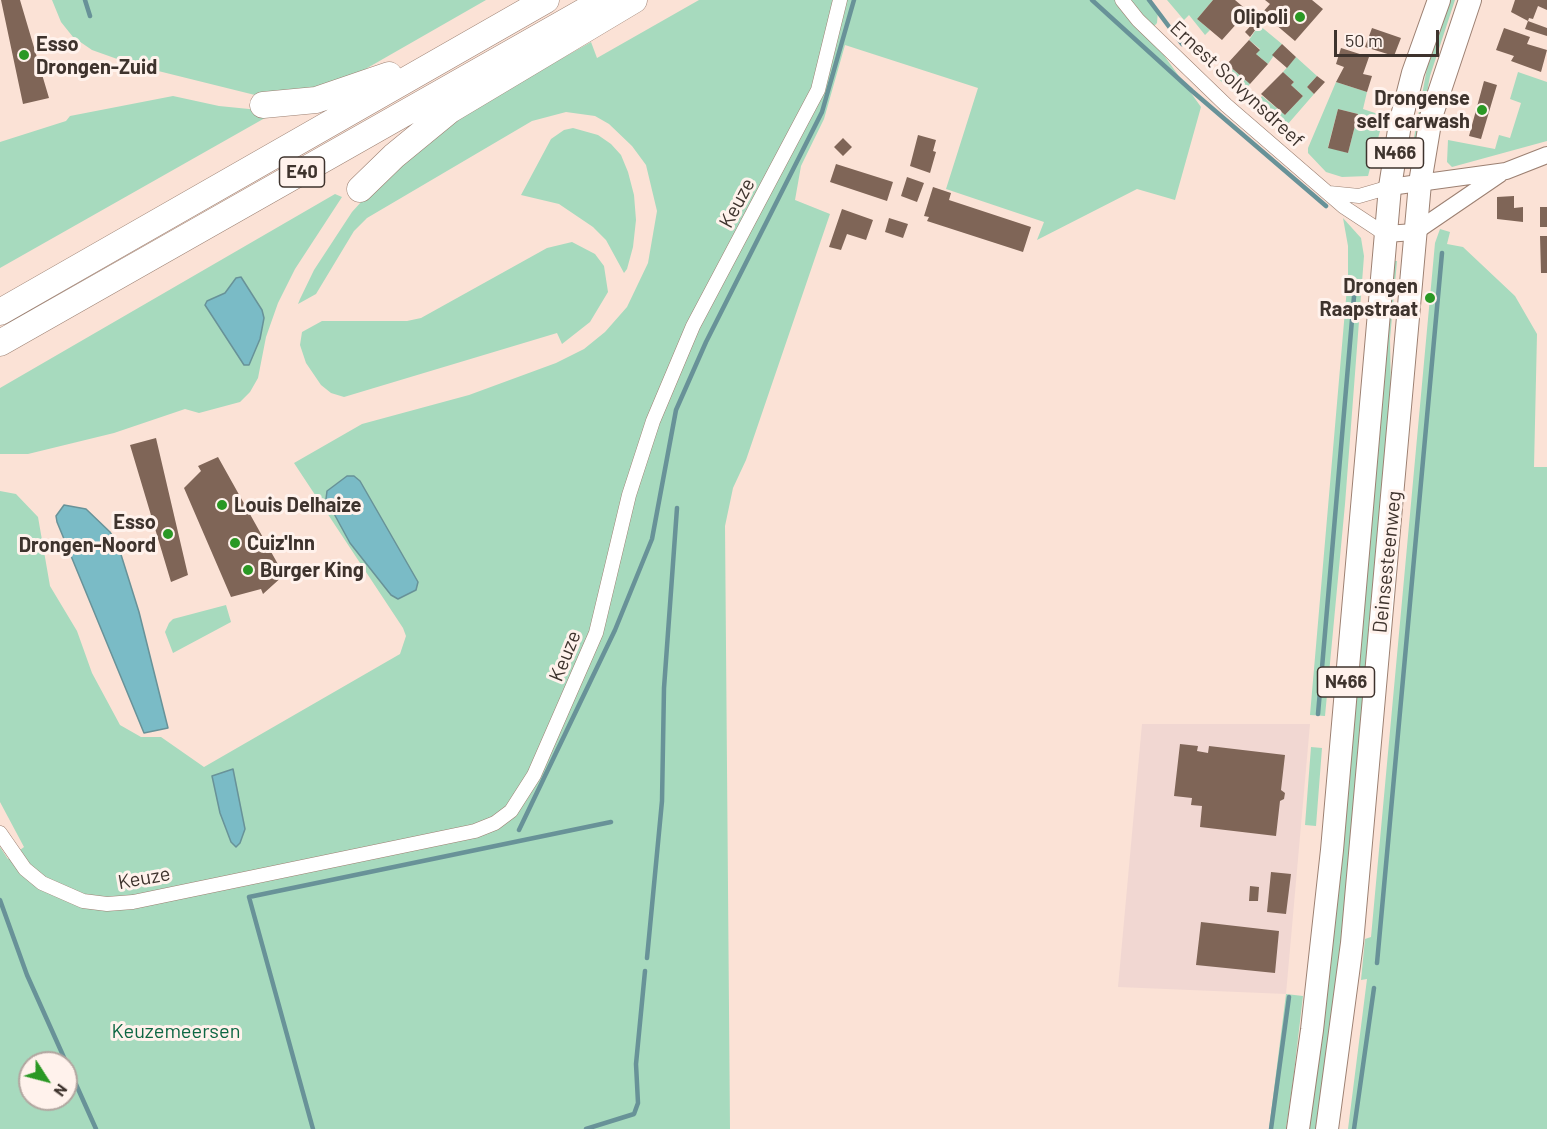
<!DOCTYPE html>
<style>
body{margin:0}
#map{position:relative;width:1547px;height:1129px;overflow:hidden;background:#fbe2d6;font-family:Barlow,sans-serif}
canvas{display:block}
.north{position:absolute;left:18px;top:1051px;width:60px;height:60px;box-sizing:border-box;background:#fff2ec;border:2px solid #b2a6a0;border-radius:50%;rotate:126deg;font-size:16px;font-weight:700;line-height:24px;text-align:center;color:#3e332d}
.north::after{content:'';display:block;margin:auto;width:21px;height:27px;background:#2a9824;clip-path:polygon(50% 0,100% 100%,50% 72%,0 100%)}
.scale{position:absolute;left:1334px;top:30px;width:105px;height:27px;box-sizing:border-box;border:3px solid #3e332d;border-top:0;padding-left:8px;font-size:18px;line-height:21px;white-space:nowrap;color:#3e332d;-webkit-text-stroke:4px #fff2ec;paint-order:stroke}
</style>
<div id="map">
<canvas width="1547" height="1129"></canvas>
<div class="north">N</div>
<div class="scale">50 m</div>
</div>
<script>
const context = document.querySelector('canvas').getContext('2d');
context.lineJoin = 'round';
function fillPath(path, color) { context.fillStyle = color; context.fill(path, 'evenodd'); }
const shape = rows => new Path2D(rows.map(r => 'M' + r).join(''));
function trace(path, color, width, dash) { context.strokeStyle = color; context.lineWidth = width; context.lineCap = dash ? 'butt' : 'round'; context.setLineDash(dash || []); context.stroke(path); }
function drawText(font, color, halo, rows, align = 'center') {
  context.font = font + ' Barlow,sans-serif'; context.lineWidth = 6; context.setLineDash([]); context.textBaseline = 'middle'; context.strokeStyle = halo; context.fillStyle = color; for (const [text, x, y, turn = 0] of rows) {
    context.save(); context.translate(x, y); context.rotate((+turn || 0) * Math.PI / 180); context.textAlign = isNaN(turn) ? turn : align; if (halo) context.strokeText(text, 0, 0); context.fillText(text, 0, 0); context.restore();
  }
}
fillPath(shape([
 [1142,724,1310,724,1286,994,1118,987]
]), '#f1d7d2');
fillPath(shape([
 [52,0,486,0,355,75,306,96,267,98,134,65,92,50,73,37,61,22],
 [699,0,1150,0,1158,11,1157,23,1146,35,1158,47,1201,107,1175,200,1137,189,1037,240,1044,222,946,189,978,88,845,45,824,119,801,166,795,200,830,214,746,460,733,488,725,526,730,1129,0,1129,0,847,8,859,24,847,0,802,0,491,16,494,38,517,50,586,77,631,92,673,120,725,141,737,161,737,204,767,400,654,406,636,403,628,294,463,362,424,469,395,556,363,584,349,605,332,627,307,648,263,657,211,646,165,632,146,609,124,595,116,566,112,532,121,367,218,354,231,316,294,298,304,300,299,314,270,352,212,380,181,451,121,591,42,597,58],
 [30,1063,66,1063,66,1099,30,1099],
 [1167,0,1213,0,1197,19,1210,30,1205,35,1189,15,1184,20],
 [1450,0,1455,0,1430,76,1418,144,1413,143,1430,52],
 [1259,25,1282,44,1268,64,1256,54,1260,49,1249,40],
 [1296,57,1317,76,1307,87,1314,94,1281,132,1252,108,1262,96,1285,115,1303,96,1291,85,1294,82,1283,72],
 [1227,64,1250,84,1239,96,1216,77],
 [1518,72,1547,82,1547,141,1452,167,1447,162,1448,140,1495,149,1499,135,1510,138,1521,103,1510,99],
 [1336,82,1367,92,1363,109,1384,116,1368,176,1342,177,1326,172,1308,153,1308,148],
 [1338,109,1358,114,1348,153,1328,147],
 [173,96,219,106,269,111,272,114,0,268,0,142,66,121,70,116],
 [573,128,598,135,611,144,621,155,628,172,634,195,636,220,633,247,627,269,624,273,606,240,593,227,559,204,521,195,551,139,564,130],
 [335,194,342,197,295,269,278,303,266,337,258,378,250,392,240,402,199,413,185,409,114,433,28,454,0,454,0,388],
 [1343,218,1361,238,1364,256,1345,504,1325,716,1310,715,1348,276,1348,246],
 [1440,229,1450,232,1447,244,1463,247,1515,296,1537,334,1534,467,1547,467,1547,1129,1348,1129,1367,979,1361,980,1365,939,1371,937,1435,243],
 [572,242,595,254,604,266,608,292,590,322,562,344,557,333,344,397,331,393,321,385,306,363,300,345,302,332,322,321,407,321,421,318,547,248],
 [1393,261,1397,261,1390,339,1391,394,1362,758,1321,1129,1308,1129],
 [226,605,231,622,173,653,165,632,169,623,173,619],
 [1311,747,1322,748,1316,826,1305,825],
 [1286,994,1303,996,1293,1081,1286,1129,1269,1129]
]), '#a7dabe');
const water = shape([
 [241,277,262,310,264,318,260,339,249,365,244,365,205,305,207,301,225,293,236,278,241,277],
 [347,476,354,476,360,481,418,582,416,590,398,599,391,595,350,543,326,499,327,491,347,476],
 [64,505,86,509,110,532,118,545,139,612,168,728,144,733,57,522,56,516,64,505],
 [233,769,245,829,240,843,236,847,231,842,220,813,212,776,233,769]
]);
fillPath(water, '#7abbc6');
trace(water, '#689298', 1.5);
trace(shape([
 [85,0,90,16],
 [1092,0,1192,91,1326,206],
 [1149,0,1182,44],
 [1318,714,1355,285],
 [519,830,615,630,652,539,676,410,706,342,822,112,854,0],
 [0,900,27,975,96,1129],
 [647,958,662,801,664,688,677,508],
 [1377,963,1442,253],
 [313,1129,249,897,611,822],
 [586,1129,634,1114,638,1103,636,1064,645,971],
 [1271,1129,1289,997],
 [1354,1129,1374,988]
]), '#689298', 4.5);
fillPath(shape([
 [1,0,20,0,49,98,23,104],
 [1213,0,1235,0,1248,11,1222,40,1197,19],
 [1265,0,1312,0,1323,9,1295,41,1262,13,1270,4],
 [1515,0,1547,0,1547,10,1538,6,1533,19,1529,18,1528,21,1511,12],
 [1255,21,1259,25,1250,37,1245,32],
 [1528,21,1547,28,1547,36,1525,29],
 [1372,28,1401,38,1394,56,1365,47],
 [1504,28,1530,37,1527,44,1547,50,1541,72,1511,61,1514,56,1496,50],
 [1249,40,1260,50,1256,54,1268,64,1250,84,1227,64],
 [1282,44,1296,57,1287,68,1272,55],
 [1341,48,1369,57,1363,74,1372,76,1367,92,1336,82,1344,67,1336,64],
 [1283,72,1294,82,1291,85,1303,96,1285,115,1261,94],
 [1317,76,1325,82,1314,94,1307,87],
 [1484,81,1497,85,1481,139,1469,136],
 [1338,109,1358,114,1348,153,1328,148],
 [918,135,936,140,933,151,936,152,930,173,910,166],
 [843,138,852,147,843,156,834,147],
 [836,164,893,182,887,201,830,182],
 [907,177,924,183,917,202,901,196],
 [933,187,951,193,949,200,1031,227,1023,252,927,221,929,217,924,216],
 [1514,196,1514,208,1523,207,1523,222,1497,219,1497,197],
 [1540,207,1547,207,1547,227,1540,227],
 [842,209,873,220,866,240,847,234,841,250,829,247],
 [889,218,908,224,903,238,885,232],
 [1540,236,1547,236,1547,273,1541,273],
 [156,438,188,575,171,582,130,445],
 [218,457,284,575,263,594,261,589,231,597,184,488,201,471,198,466],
 [1180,744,1198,746,1197,751,1208,753,1209,746,1285,755,1281,790,1285,793,1284,799,1280,801,1276,836,1200,827,1202,806,1191,805,1192,798,1174,796],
 [1271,872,1291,874,1286,914,1267,912],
 [1250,886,1259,887,1258,901,1249,901],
 [1201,922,1279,931,1275,973,1196,965]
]), '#7f6557');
const minor = shape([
 [1122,0,1138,20,1226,105,1344,207,1385,234],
 [1329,193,1359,196,1390,187],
 [0,833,25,869,42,883,83,901,107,904,133,902,475,831,495,823,511,811,534,775,596,633,629,495,653,421,693,326,818,90,840,0]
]);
const tertiary = shape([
 [1390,187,1506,171,1547,155],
 [1385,234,1415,232,1500,174]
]);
const trunk = shape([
 [1298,1129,1312,1030,1332,850,1390,187,1400,124,1413,73,1439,0],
 [1327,1129,1352,943,1420,183,1431,117,1470,0]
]);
const motorway = shape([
 [263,105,316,100,389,75],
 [360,189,394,156,450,110,634,0],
 [0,312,546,0],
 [0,343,604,0]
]);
trace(minor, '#9c8072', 15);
trace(tertiary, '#9c8072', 18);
trace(trunk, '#9c8072', 24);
trace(motorway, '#9c8072', 27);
trace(minor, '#fff', 14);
trace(tertiary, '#fff', 16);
trace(trunk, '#fff', 22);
trace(motorway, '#fff', 26);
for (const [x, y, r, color] of [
 [1300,17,6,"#2a9824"],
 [24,55,6,"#2a9824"],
 [1482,110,6,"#2a9824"],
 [1430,298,6,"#2a9824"],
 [222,505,6,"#2a9824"],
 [168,534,6,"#2a9824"],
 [235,543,6,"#2a9824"],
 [248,570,6,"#2a9824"]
]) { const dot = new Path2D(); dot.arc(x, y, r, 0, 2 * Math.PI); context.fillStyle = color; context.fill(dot); trace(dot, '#fff2ec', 2); }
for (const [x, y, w] of [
 [1395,153,57],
 [302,172,45],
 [1346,682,57]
]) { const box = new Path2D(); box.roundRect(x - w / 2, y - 15, w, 30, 4.5); context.fillStyle = '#fff2ec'; context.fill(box); trace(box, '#3e332d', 1.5); }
drawText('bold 18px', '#3e332d', null, [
 ["N466",1395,153],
 ["E40",302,172],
 ["N466",1346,682]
]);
drawText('bold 20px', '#3e332d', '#fff2ec', [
 ["Olipoli",1288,17],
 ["Esso",36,44,"left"],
 ["Drongen-Zuid",36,67,"left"],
 ["Drongense",1470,98],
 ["self carwash",1470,121],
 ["Drongen",1418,286],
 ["Raapstraat",1418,309],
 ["Louis Delhaize",234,505,"left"],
 ["Esso",156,522],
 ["Drongen-Noord",156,545],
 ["Cuiz'Inn",247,543,"left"],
 ["Burger King",260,570,"left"]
], 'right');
drawText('20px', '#3e332d', '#fff2ec', [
 ["Ernest Solvynsdreef",1237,84,43],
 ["Keuze",737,203,-62],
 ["Deinsesteenweg",1387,562,-84],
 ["Keuze",565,656,-68],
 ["Keuze",144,878,-10]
]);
drawText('20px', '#0d6743', '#fff2ec', [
 ["Keuzemeersen",176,1031]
]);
</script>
